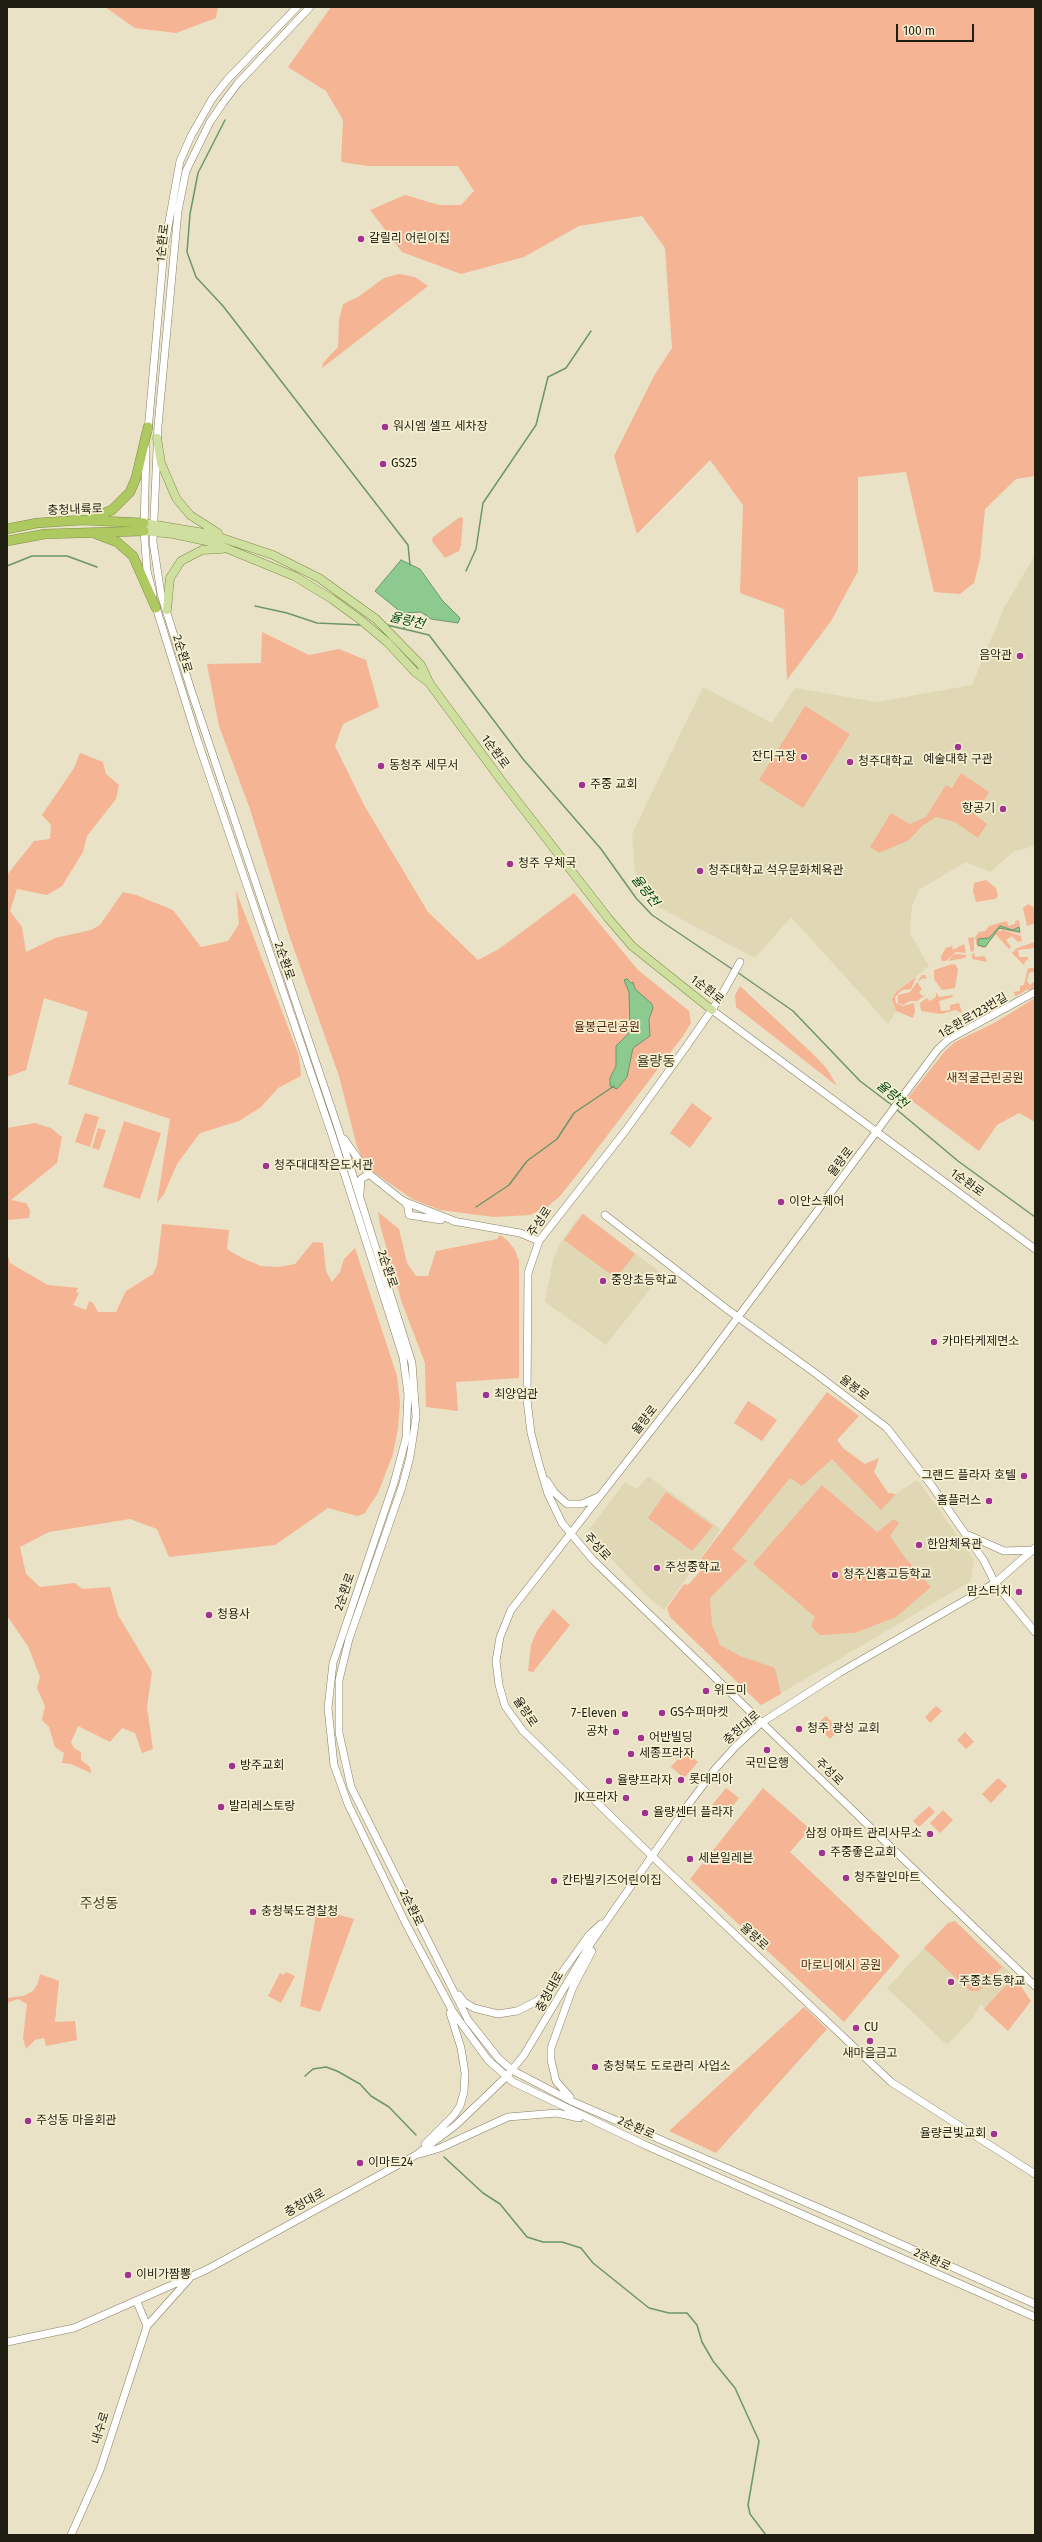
<!DOCTYPE html>
<meta charset="utf-8">
<style>
body{margin:0}
#map{position:relative;width:1042px;height:2542px;overflow:hidden;background:#e9e2c6;font-family:"Fira Sans",sans-serif}
canvas{display:block}
.frame{position:absolute;inset:0;border:8px solid #201e13;pointer-events:none}
.scale{position:absolute;left:896px;top:24px;width:78px;height:18px;box-sizing:border-box;border:2px solid #201e13;border-top:0;padding-left:5px;font-size:12px;line-height:14px;white-space:nowrap;color:#201e13;-webkit-text-stroke:3px #f6f0d3;paint-order:stroke}
</style>
<div id="map">
<canvas width="1042" height="2542"></canvas>
<div class="frame"></div>
<div class="scale">100 m</div>
</div>
<script>
const context = document.querySelector('canvas').getContext('2d');
context.lineJoin = 'round';
function fillPath(path, color) { context.fillStyle = color; context.fill(path, 'evenodd'); }
const shape = rows => new Path2D(rows.map(r => 'M' + r).join(''));
function trace(path, color, width, dash) { context.strokeStyle = color; context.lineWidth = width; context.lineCap = dash ? 'butt' : 'round'; context.setLineDash(dash || []); context.stroke(path); }
function drawText(font, color, halo, rows, align = 'center') {
  context.font = font + ' "Fira Sans","Noto Sans KR",sans-serif'; context.lineWidth = 3.5; context.setLineDash([]); context.textBaseline = 'middle'; context.strokeStyle = halo; context.fillStyle = color; for (const [text, x, y, turn = 0] of rows) {
    context.save(); context.translate(x, y); context.rotate((+turn || 0) * Math.PI / 180); context.textAlign = isNaN(turn) ? turn : align; if (halo) context.strokeText(text, 0, 0); context.fillText(text, 0, 0); context.restore();
  }
}
fillPath(shape([
 [1035,555,1035,846,1015,851,990,872,966,862,920,889,912,905,910,933,929,966,897,991,892,999,896,1011,888,1024,791,917,755,958,658,907,635,873,632,834,703,687,772,723,795,688,877,702,972,685,1004,608],
 [582,1213,660,1272,661,1275,606,1345,545,1302,553,1260,561,1242],
 [837,1440,844,1449,865,1464,879,1458,874,1472,888,1493,896,1494,915,1481,920,1483,974,1559,971,1581,761,1705,670,1617,776,1458,781,1454],
 [648,1476,721,1529,664,1610,648,1597,592,1539,588,1531,625,1482,637,1489],
 [955,1921,1014,1976,985,2008,981,2004,973,2018,947,2045,887,1988,948,1923]
]), '#e0d8b4');
fillPath(shape([
 [105,7,218,7,216,18,176,33,135,28],
 [331,7,1035,7,1035,476,1016,479,985,509,980,559,974,583,960,594,934,592,906,472,858,477,858,571,831,621,787,680,784,609,740,593,743,505,710,460,637,534,614,456,654,376,672,348,665,248,642,216,579,226,524,257,461,274,402,252,370,210,405,195,439,205,461,205,474,191,458,166,368,166,341,162,343,120,326,91,288,67],
 [399,274,415,277,428,286,322,368,323,363,338,347,339,320,343,304,358,297,384,278],
 [460,517,463,518,461,545,459,551,445,558,432,541,433,537],
 [262,632,309,655,339,649,366,660,379,707,343,724,335,746,364,805,428,912,478,960,499,949,574,893,638,970,689,1011,691,1023,683,1036,584,1166,560,1196,547,1207,530,1215,494,1217,440,1210,412,1199,365,1166,356,1143,339,1076,289,935,250,809,219,726,207,664,261,663],
 [805,706,850,734,803,808,759,780],
 [80,753,103,762,106,774,119,785,116,799,87,836,83,852,62,886,47,895,17,889,10,911,22,927,26,952,55,938,91,930,100,925,123,892,136,895,173,910,201,947,228,941,239,924,236,891,299,1056,301,1076,278,1088,261,1107,239,1121,200,1133,177,1164,164,1194,157,1203,170,1119,68,1084,88,1012,44,998,26,1070,7,1077,7,875,34,841,50,839,51,825,42,815,74,768],
 [961,773,989,792,975,815,987,824,978,838,955,822,936,817,922,826,909,840,879,853,870,847,891,813,910,824,926,817,946,785,952,788],
 [986,880,996,888,998,896,995,899,976,902,973,891,974,883],
 [1028,904,1035,908,1035,923,1027,926,1023,908],
 [1019,920,1020,926,1015,930,1000,926,989,938,977,942,982,947,990,942,995,932,999,928,1002,928,1020,932,1021,934,1000,929,986,947,983,948,977,946,975,937,979,932,985,931,989,926,1007,921,1008,926,1015,924,1015,921],
 [1003,930,1021,936,1022,941,1018,942,1012,936,1006,940,1011,947,1009,949,996,935,997,932],
 [974,937,974,951,971,952,968,938],
 [1035,942,1035,948,1018,950,1019,957,1028,957,1028,960,1025,961,1024,965,1012,953,1017,948],
 [964,944,966,953,956,952,946,961,942,961,941,956,946,948,952,946,953,950],
 [974,953,975,957,985,956,987,962,972,959,972,954],
 [953,955,956,954,967,955,965,958,948,961],
 [952,964,956,965,958,970,955,988,942,990,934,979,934,970],
 [1028,968,1035,968,1035,971,1029,973,1027,981,1030,985,1035,981,1035,990,1026,990,1012,999,1016,996,1013,992,1020,991,1020,986,1024,985],
 [922,975,925,975,927,979,923,978,917,982,922,989,919,992,922,996,926,995,917,1001,910,1001,903,1005,898,1003,898,995,910,992],
 [916,977,911,989,902,990,895,997,896,1003,903,1006,914,1003,915,1011,913,1018,896,1011,892,999,897,991],
 [740,986,814,1055,827,1069,837,1086,736,1007,735,995],
 [936,992,939,997,952,995,953,997,939,1001,941,1011,950,1010,950,1005,959,1003,962,1013,955,1010,941,1014,921,1011,920,1003,927,998,930,1001,936,997],
 [1035,998,1035,1122,1019,1113,997,1125,979,1151,908,1098,945,1051,955,1042,996,1022],
 [692,1103,712,1118,690,1148,670,1133],
 [85,1113,99,1117,90,1147,75,1142],
 [124,1121,161,1133,140,1199,103,1187],
 [35,1123,51,1128,62,1137,57,1163,11,1200,26,1203,30,1210,29,1218,7,1220,7,1128],
 [98,1128,106,1130,99,1150,92,1148],
 [378,1212,399,1229,407,1263,416,1276,428,1276,436,1251,497,1239,500,1235,508,1241,515,1250,519,1261,519,1378,456,1382,458,1411,426,1407,425,1363,402,1303,380,1225],
 [583,1214,635,1254,616,1278,564,1240],
 [162,1224,229,1230,227,1249,242,1258,261,1266,278,1267,295,1264,313,1242,323,1243,326,1271,332,1282,340,1272,344,1259,355,1248,397,1376,400,1403,398,1428,393,1454,378,1493,364,1514,357,1516,328,1508,275,1545,169,1557,157,1529,130,1519,49,1532,20,1547,26,1574,40,1587,75,1583,82,1589,110,1587,118,1615,152,1672,147,1707,153,1749,142,1753,135,1733,122,1728,110,1742,78,1726,71,1742,74,1748,81,1752,81,1760,90,1767,91,1773,71,1764,62,1763,64,1753,55,1747,49,1727,42,1720,45,1706,37,1688,40,1677,28,1646,7,1616,7,1253,10,1263,48,1285,78,1288,76,1292,79,1293,73,1305,86,1310,89,1301,93,1303,98,1312,116,1312,126,1291,153,1274,157,1265],
 [827,1392,859,1416,837,1440,844,1449,865,1464,879,1458,874,1472,888,1493,896,1494,881,1510,832,1459,802,1486,790,1478,732,1549,747,1561,710,1598,712,1624,720,1645,740,1656,775,1668,781,1694,761,1705,670,1617,667,1608,684,1584,688,1585,702,1569,700,1560],
 [748,1401,777,1420,762,1441,734,1423],
 [822,1485,877,1532,894,1519,899,1523,890,1536,906,1559,931,1587,896,1617,855,1633,820,1635,811,1626,815,1617,753,1564],
 [666,1492,713,1526,692,1551,648,1518],
 [553,1609,570,1625,533,1672,528,1671,531,1645,537,1631],
 [936,1706,942,1711,930,1723,925,1717],
 [826,1716,839,1730,830,1739,816,1725],
 [965,1732,974,1742,966,1749,957,1740],
 [685,1751,698,1762,684,1778,671,1767],
 [998,1778,1007,1786,991,1803,982,1794],
 [726,1788,739,1798,726,1815,712,1805],
 [763,1788,810,1829,790,1852,900,1956,844,2022,690,1879],
 [929,1806,935,1812,919,1827,913,1821],
 [943,1810,953,1820,940,1833,930,1823],
 [317,1909,354,1919,320,2012,300,2006],
 [955,1921,1002,1967,979,1991,970,1991,924,1948,948,1923],
 [286,1972,295,1976,281,2003,268,1996,280,1973,284,1975],
 [40,1974,59,1981,55,2022,75,2021,77,2040,46,2046,44,2038,35,2040,26,2049,23,2038,27,2004,18,1999,7,2003,7,1998,23,1996,33,1991,38,1983],
 [1014,1976,1031,2001,1008,2031,984,2009],
 [804,2007,827,2029,716,2153,669,2131]
]), '#f5b493');
const water = shape([
 [401,560,420,569,442,600,460,618,458,623,431,619,421,612,402,613,375,591,401,560],
 [1000,926,1013,930,1019,927,1020,932,999,928,985,947,978,945,978,939,989,938,1000,926],
 [627,979,631,983,633,982,635,989,652,1004,653,1008,649,1019,650,1036,633,1048,627,1077,617,1089,610,1086,610,1078,616,1066,616,1046,628,1034,630,1027,629,992,624,980,627,979]
]);
fillPath(water, '#8dca90');
trace(water, '#6c966a', 1);
trace(shape([
 [225,120,198,173,190,214,187,252,196,277,223,306,408,545,410,565],
 [7,566,32,556,67,556,97,567],
 [466,571,476,549,483,503,536,425,548,377,566,368,591,331],
 [255,606,287,613,317,623,361,625],
 [387,625,429,635,523,759,601,849,636,898,652,915,732,969],
 [404,628,406,621],
 [737,972,793,1011,860,1081,893,1106],
 [896,1109,958,1161,1035,1217],
 [476,1207,509,1185,527,1161,557,1139,574,1113,614,1086],
 [305,2076,313,2069,326,2067,337,2071,360,2084,371,2096,389,2107,416,2135],
 [444,2157,483,2193,500,2204,527,2237,543,2242,562,2242,581,2248,593,2263,649,2308,669,2313,687,2313,697,2325,702,2342,713,2361,735,2388,759,2441,748,2505,750,2514,766,2535]
]), '#6c966a', 1.5);
const secondary = shape([
 [310,7,238,83,223,103,210,122,186,171,178,211,158,426,153,542,161,594,191,690,338,1128,412,1363,416,1417,410,1457,402,1487,349,1639,339,1680,339,1733,351,1787,468,2020,499,2059,512,2070,571,2101,849,2221,1035,2304],
 [148,431,164,249,180,161,191,136,212,99,227,80,297,7],
 [146,448,144,531,147,571,153,594],
 [155,604,198,742,332,1135,403,1357,408,1394,406,1438,394,1483,333,1663,328,1708,334,1765,348,1804,405,1922,453,2012,488,2060,513,2082,645,2145,1035,2317],
 [740,962,720,998,686,1047,626,1130,539,1241,528,1273,527,1400,531,1433,539,1464,548,1494,562,1523,593,1560,1035,1986],
 [1035,992,949,1039,938,1049,703,1364,511,1610,500,1637,496,1661,499,1685,505,1706,523,1731,652,1856,891,2082,1035,2174],
 [712,1010,1035,1249],
 [344,1139,369,1174,403,1201,457,1222],
 [360,1193,361,1179,369,1174],
 [404,1201,408,1207,409,1215,441,1220],
 [605,1215,728,1310,815,1373,887,1428,932,1486,984,1561,995,1583,1035,1632],
 [453,1221,520,1233,539,1241],
 [547,1481,554,1492,567,1504,582,1504,598,1497],
 [968,1535,1004,1551,1032,1550],
 [459,1995,464,2002,474,2008,498,2014,517,2011,537,2001,548,1992,589,1935,601,1924],
 [570,2097,556,2081,551,2060,551,2048,573,1987,592,1951],
 [425,2144,454,2115,460,2106,464,2092,465,2073,461,2048,450,2013],
 [420,2154,440,2148,508,2117,557,2113,579,2118],
 [137,2302,147,2326],
 [7,2342,74,2328,206,2270,416,2155,456,2125,506,2077,524,2055,591,1943,685,1809,716,1768,735,1747,761,1723,839,1673,995,1583,1035,1548],
 [71,2535,100,2470,147,2326,189,2279]
]);
const primary = shape([
 [157,438,161,463,176,498,190,515,218,533],
 [144,523,210,534,273,555,319,578,376,619,421,665,430,684,501,780,608,918,632,946,712,1010],
 [144,531,173,534,211,542,294,576,332,599,362,621,387,642,415,672,428,682],
 [167,610,170,578,181,561,202,550,222,549]
]);
const highway = shape([
 [92,518,112,510,130,492,136,478,148,427],
 [7,529,37,523,83,520,144,523],
 [96,534,117,542,133,556,156,608],
 [7,541,45,534,144,531]
]);
trace(secondary, '#857f65', 8);
trace(primary, '#7d8d46', 9);
trace(highway, '#7d8d46', 10);
trace(secondary, '#fff', 7);
trace(primary, '#cfdfa0', 8);
trace(highway, '#afc961', 9);
for (const [x, y, r, color] of [
 [361,239,4,"#a03292"],
 [385,427,4,"#a03292"],
 [383,464,4,"#a03292"],
 [1020,656,4,"#a03292"],
 [958,747,4,"#a03292"],
 [804,757,4,"#a03292"],
 [850,762,4,"#a03292"],
 [381,766,4,"#a03292"],
 [582,785,4,"#a03292"],
 [1003,809,4,"#a03292"],
 [510,864,4,"#a03292"],
 [700,871,4,"#a03292"],
 [266,1166,4,"#a03292"],
 [781,1202,4,"#a03292"],
 [603,1281,4,"#a03292"],
 [934,1342,4,"#a03292"],
 [486,1395,4,"#a03292"],
 [1024,1476,4,"#a03292"],
 [989,1501,4,"#a03292"],
 [919,1545,4,"#a03292"],
 [657,1568,4,"#a03292"],
 [835,1575,4,"#a03292"],
 [1019,1592,4,"#a03292"],
 [209,1615,4,"#a03292"],
 [706,1691,4,"#a03292"],
 [662,1713,4,"#a03292"],
 [625,1714,4,"#a03292"],
 [799,1729,4,"#a03292"],
 [616,1732,4,"#a03292"],
 [641,1738,4,"#a03292"],
 [767,1750,4,"#a03292"],
 [631,1754,4,"#a03292"],
 [232,1766,4,"#a03292"],
 [681,1780,4,"#a03292"],
 [609,1781,4,"#a03292"],
 [626,1798,4,"#a03292"],
 [221,1807,4,"#a03292"],
 [645,1813,4,"#a03292"],
 [930,1834,4,"#a03292"],
 [822,1853,4,"#a03292"],
 [690,1859,4,"#a03292"],
 [846,1878,4,"#a03292"],
 [554,1881,4,"#a03292"],
 [253,1912,4,"#a03292"],
 [951,1982,4,"#a03292"],
 [856,2028,4,"#a03292"],
 [870,2041,4,"#a03292"],
 [595,2067,4,"#a03292"],
 [28,2121,4,"#a03292"],
 [994,2134,4,"#a03292"],
 [360,2163,4,"#a03292"],
 [128,2275,4,"#a03292"]
]) { const dot = new Path2D(); dot.arc(x, y, r, 0, 2 * Math.PI); context.fillStyle = color; context.fill(dot); trace(dot, '#f6f0d3', 1.5); }
drawText('12px', '#201e13', '#f6f0d3', [
 ["갈릴리 어린이집",369,239],
 ["워시엠 셀프 세차장",393,427],
 ["GS25",391,464],
 ["음악관",1012,656,"right"],
 ["잔디구장",796,757,"right"],
 ["예술대학 구관",958,760,"center"],
 ["청주대학교",858,762],
 ["동청주 세무서",389,766],
 ["주중 교회",590,785],
 ["항공기",995,809,"right"],
 ["청주 우체국",518,864],
 ["청주대학교 석우문화체육관",708,871],
 ["청주대대작은도서관",274,1166],
 ["이안스퀘어",789,1202],
 ["중앙초등학교",611,1281],
 ["카마타케제면소",942,1342],
 ["최양업관",494,1395],
 ["그랜드 플라자 호텔",1016,1476,"right"],
 ["홈플러스",981,1501,"right"],
 ["한암체육관",927,1545],
 ["주성중학교",665,1568],
 ["청주신흥고등학교",843,1575],
 ["맘스터치",1011,1592,"right"],
 ["청용사",217,1615],
 ["위드미",714,1691],
 ["GS수퍼마켓",670,1713],
 ["7-Eleven",617,1714,"right"],
 ["청주 광성 교회",807,1729],
 ["공차",608,1732,"right"],
 ["어반빌딩",649,1738],
 ["세종프라자",639,1754],
 ["국민은행",767,1764,"center"],
 ["방주교회",240,1766],
 ["롯데리아",689,1780],
 ["율량프라자",617,1781],
 ["JK프라자",618,1798,"right"],
 ["발리레스토랑",229,1807],
 ["율량센터 플라자",653,1813],
 ["삼정 아파트 관리사무소",922,1834,"right"],
 ["주중좋은교회",830,1853],
 ["세븐일레븐",698,1859],
 ["청주할인마트",854,1878],
 ["칸타빌키즈어린이집",562,1881],
 ["충청북도경찰청",261,1912],
 ["주중초등학교",959,1982],
 ["CU",864,2028],
 ["새마을금고",870,2054,"center"],
 ["충청북도 도로관리 사업소",603,2067],
 ["주성동 마을회관",36,2121],
 ["율량큰빛교회",986,2134,"right"],
 ["이마트24",368,2163],
 ["이비가짬뽕",136,2275]
], 'left');
drawText('12px', '#201e13', '#f6f0d3', [
 ["1순환로",163,243,-84],
 ["충청내륙로",75,510,-2],
 ["2순환로",182,654,73],
 ["1순환로",495,752,54],
 ["2순환로",284,961,71],
 ["1순환로",707,990,38],
 ["1순환로123번길",973,1016,-30],
 ["율량로",841,1162,-53],
 ["1순환로",967,1183,36],
 ["주성로",540,1222,-56],
 ["2순환로",387,1269,72],
 ["율봉로",854,1388,37],
 ["율량로",645,1420,-52],
 ["주성로",597,1547,47],
 ["2순환로",345,1592,-71],
 ["율량로",525,1712,56],
 ["충청대로",742,1728,-41],
 ["주성로",829,1772,44],
 ["2순환로",411,1908,64],
 ["율량로",754,1937,43],
 ["충청대로",550,1992,-61],
 ["2순환로",636,2128,24],
 ["충청대로",305,2203,-29],
 ["2순환로",932,2260,24],
 ["내수로",101,2428,-73]
]);
drawText('12px', '#55260a', '#f6f0d3', [
 ["율봉근린공원",607,1028],
 ["새적굴근린공원",985,1079],
 ["마로니에시 공원",841,1966]
]);
drawText('italic 13px', '#014812', '#f6f0d3', [
 ["율량천",407,621,13],
 ["율량천",645,891,52],
 ["율량천",892,1095,39]
]);
drawText('14px', '#4a442c', '#f6f0d3', [
 ["율량동",656,1062],
 ["주성동",99,1904]
]);
</script>
